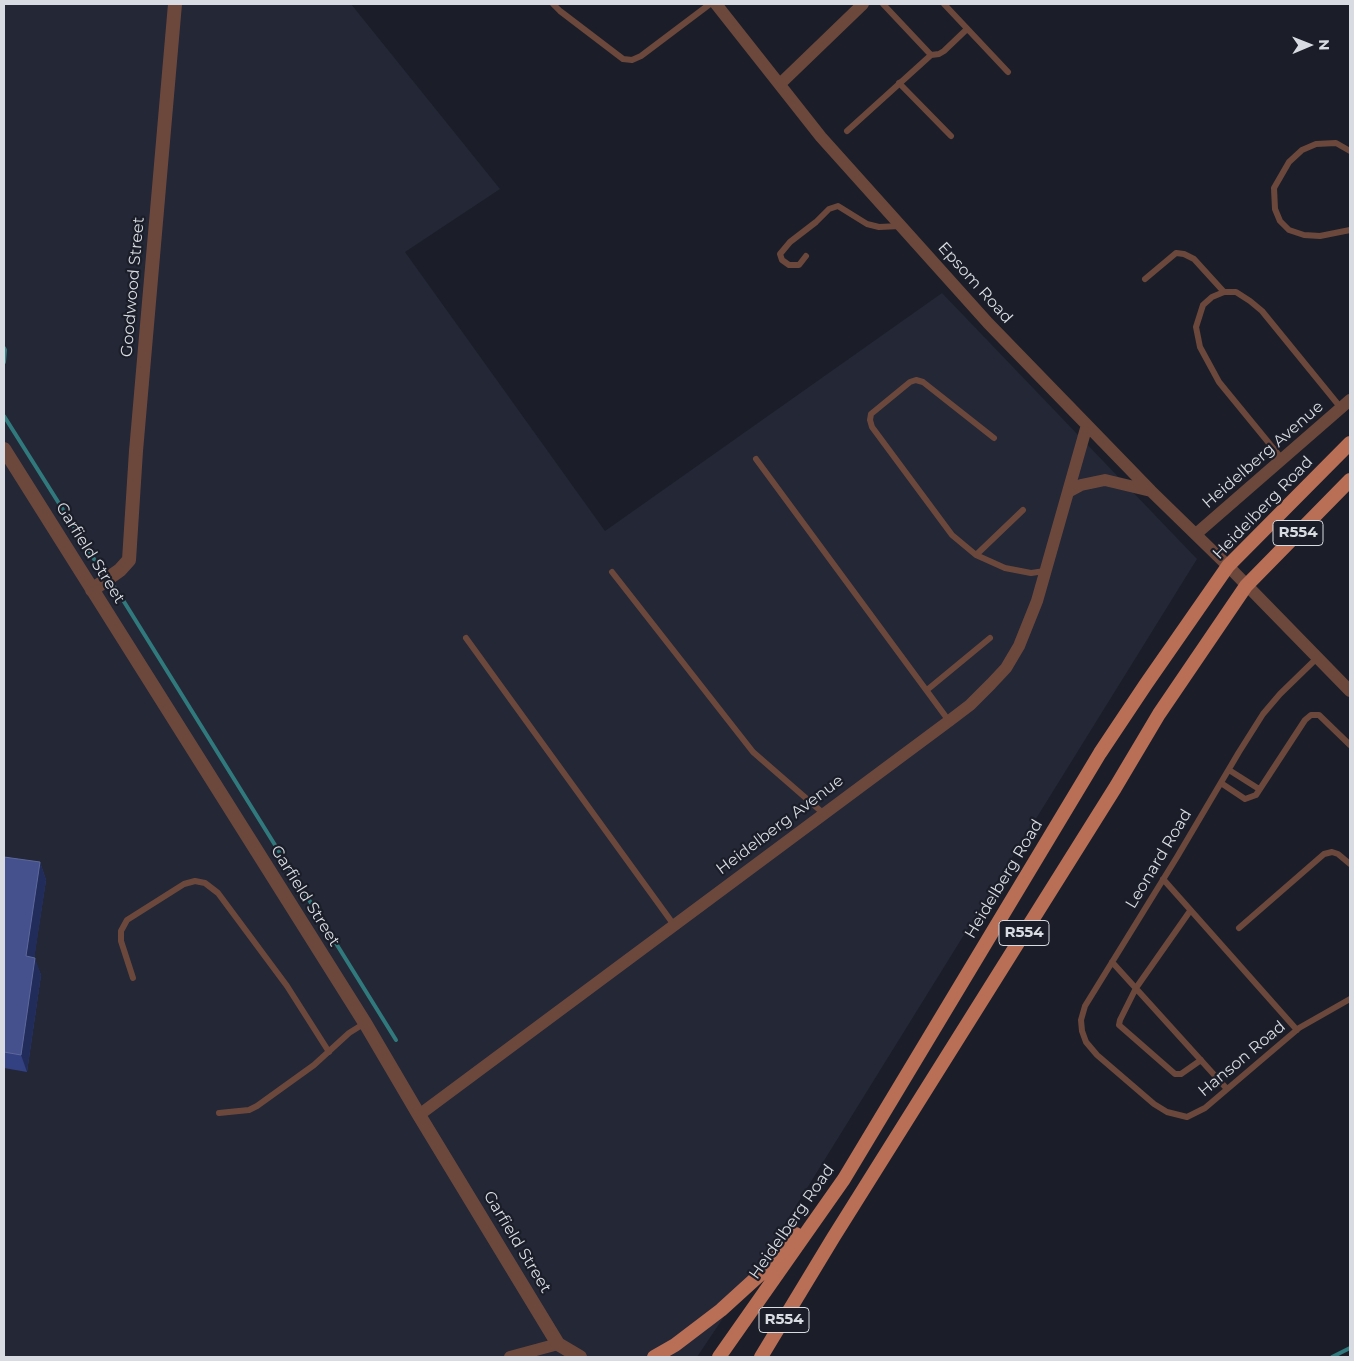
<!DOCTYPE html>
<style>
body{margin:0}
#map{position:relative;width:1354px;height:1361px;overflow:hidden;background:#1b1e28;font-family:Montserrat,sans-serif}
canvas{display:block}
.frame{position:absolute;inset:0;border:5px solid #d9dbe2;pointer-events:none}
.north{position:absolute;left:1284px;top:20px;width:50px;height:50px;-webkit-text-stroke:4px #1b1e28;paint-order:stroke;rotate:89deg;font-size:14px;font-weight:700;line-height:20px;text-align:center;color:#d9dbe2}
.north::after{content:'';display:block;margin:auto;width:18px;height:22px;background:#d9dbe2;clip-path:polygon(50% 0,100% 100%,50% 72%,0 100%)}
</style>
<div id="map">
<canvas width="1354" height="1361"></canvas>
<div class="frame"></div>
<div class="north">N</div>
</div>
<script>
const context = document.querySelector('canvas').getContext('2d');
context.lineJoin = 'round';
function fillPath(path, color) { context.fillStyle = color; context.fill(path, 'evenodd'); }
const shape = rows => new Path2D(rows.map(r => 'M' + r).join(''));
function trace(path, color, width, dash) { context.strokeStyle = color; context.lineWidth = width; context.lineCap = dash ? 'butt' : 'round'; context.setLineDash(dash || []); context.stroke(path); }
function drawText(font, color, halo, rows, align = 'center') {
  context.font = font + ' Montserrat,sans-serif'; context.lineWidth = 4.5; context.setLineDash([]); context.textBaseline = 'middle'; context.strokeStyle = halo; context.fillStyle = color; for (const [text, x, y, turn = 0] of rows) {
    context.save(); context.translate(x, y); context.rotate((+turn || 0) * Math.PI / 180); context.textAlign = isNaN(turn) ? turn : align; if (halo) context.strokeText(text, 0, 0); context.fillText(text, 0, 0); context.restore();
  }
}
fillPath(shape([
 [4,4,351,4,500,189,405,252,605,531,942,293,1197,559,768,1251,697,1357,4,1357]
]), '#232736');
trace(shape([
 [4,348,5,350,4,362],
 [4,416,99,567,118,592,396,1040],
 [1332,1357,1350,1348]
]), '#30797d', 4);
trace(shape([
 [553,4,560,11,623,59,632,60,641,56,710,4],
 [883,4,931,55,939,54,944,51,967,29],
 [944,4,1008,72],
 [899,83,951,136],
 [847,131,931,55],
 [1350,151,1336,143,1316,144,1302,150,1289,162,1274,188,1275,209,1280,221,1289,230,1304,235,1320,236,1350,230],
 [806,256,799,265,789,265,782,260,780,254,790,242,816,222,829,209,838,206,867,224,879,227,900,226],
 [1145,279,1176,253,1184,254,1194,259,1224,292],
 [994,438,923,382,916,380,910,382,871,414,870,420,872,427,952,535,976,555,1005,568,1031,573,1045,571],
 [756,459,949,721],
 [1282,459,1219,382,1200,347,1196,327,1203,305,1212,297,1224,292,1236,292,1250,301,1262,311,1341,408],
 [976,555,1023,510],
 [612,572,753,752,823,813],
 [466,638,674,925],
 [1318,657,1280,694,1263,714,1239,752,1177,857,1085,1006,1081,1020,1082,1031,1086,1042,1097,1055,1154,1104,1167,1112,1187,1117,1205,1108,1299,1028,1350,999],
 [927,690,990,638],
 [1229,770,1259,789],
 [1221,783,1245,799,1256,795,1305,720,1311,715,1319,715,1350,745],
 [1163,879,1297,1030],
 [1190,911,1136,988,1120,1020,1119,1025,1175,1074,1181,1074,1201,1060],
 [1239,928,1324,854,1332,852,1338,854,1350,864],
 [1112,962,1227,1089],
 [133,978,121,941,121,931,127,920,184,884,195,881,205,883,218,893,287,986,329,1052],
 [219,1113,249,1110,257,1106,314,1065,349,1033,365,1023]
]), '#6c483c', 6);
trace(shape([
 [716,4,821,137,988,323,1151,491,1228,566,1350,691],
 [780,84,863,4],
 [1068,492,1081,485,1105,480,1151,491],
 [1196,534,1350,400],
 [419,1115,949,721,970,705,991,684,1006,668,1019,646,1037,601,1087,425],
 [510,1357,558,1344]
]), '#6c483c', 12);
trace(shape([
 [4,449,365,1023,419,1115,558,1344,580,1357],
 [92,590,120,570,129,560,136,451,175,4]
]), '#6c483c', 14);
trace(shape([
 [654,1357,675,1345,721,1310,765,1270,796,1234],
 [719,1357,844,1179,1100,753,1146,684,1228,566,1350,443],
 [761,1357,833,1238,1115,788,1159,714,1246,586,1350,480]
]), '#b96f56', 14);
fillPath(shape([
 [4,857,40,862,46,880,34,958,41,975,27,1072,4,1068]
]), '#334182');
fillPath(shape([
 [40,862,46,880,32,974,26,956],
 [35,958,41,975,27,1072,21,1055]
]), '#222c5a');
const building = shape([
 [4,857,40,862,26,956,35,958,21,1055,4,1052,4,857]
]);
fillPath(building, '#45518d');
trace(building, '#5c679a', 1);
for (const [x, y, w] of [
 [1298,533,50],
 [1024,933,50],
 [784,1320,50]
]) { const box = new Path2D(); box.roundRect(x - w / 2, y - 12.5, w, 25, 4); context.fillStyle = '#1b1e28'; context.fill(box); trace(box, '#d9dbe2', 1); }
drawText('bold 15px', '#d9dbe2', null, [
 ["R554",1298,533],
 ["R554",1024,933],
 ["R554",784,1320]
]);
drawText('16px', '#d9dbe2', '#1b1e28', [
 ["Epsom Road",975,283,48],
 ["Goodwood Street",133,287,-85],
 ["Heidelberg Avenue",1263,455,-41],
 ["Heidelberg Road",1263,508,-46],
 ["Garfield Street",90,553,58],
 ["Heidelberg Avenue",780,825,-37],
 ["Leonard Road",1159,859,-59],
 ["Heidelberg Road",1004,879,-59],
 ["Garfield Street",305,896,58],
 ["Hanson Road",1242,1059,-40],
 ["Heidelberg Road",792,1222,-55],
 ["Garfield Street",517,1242,59]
]);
</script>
